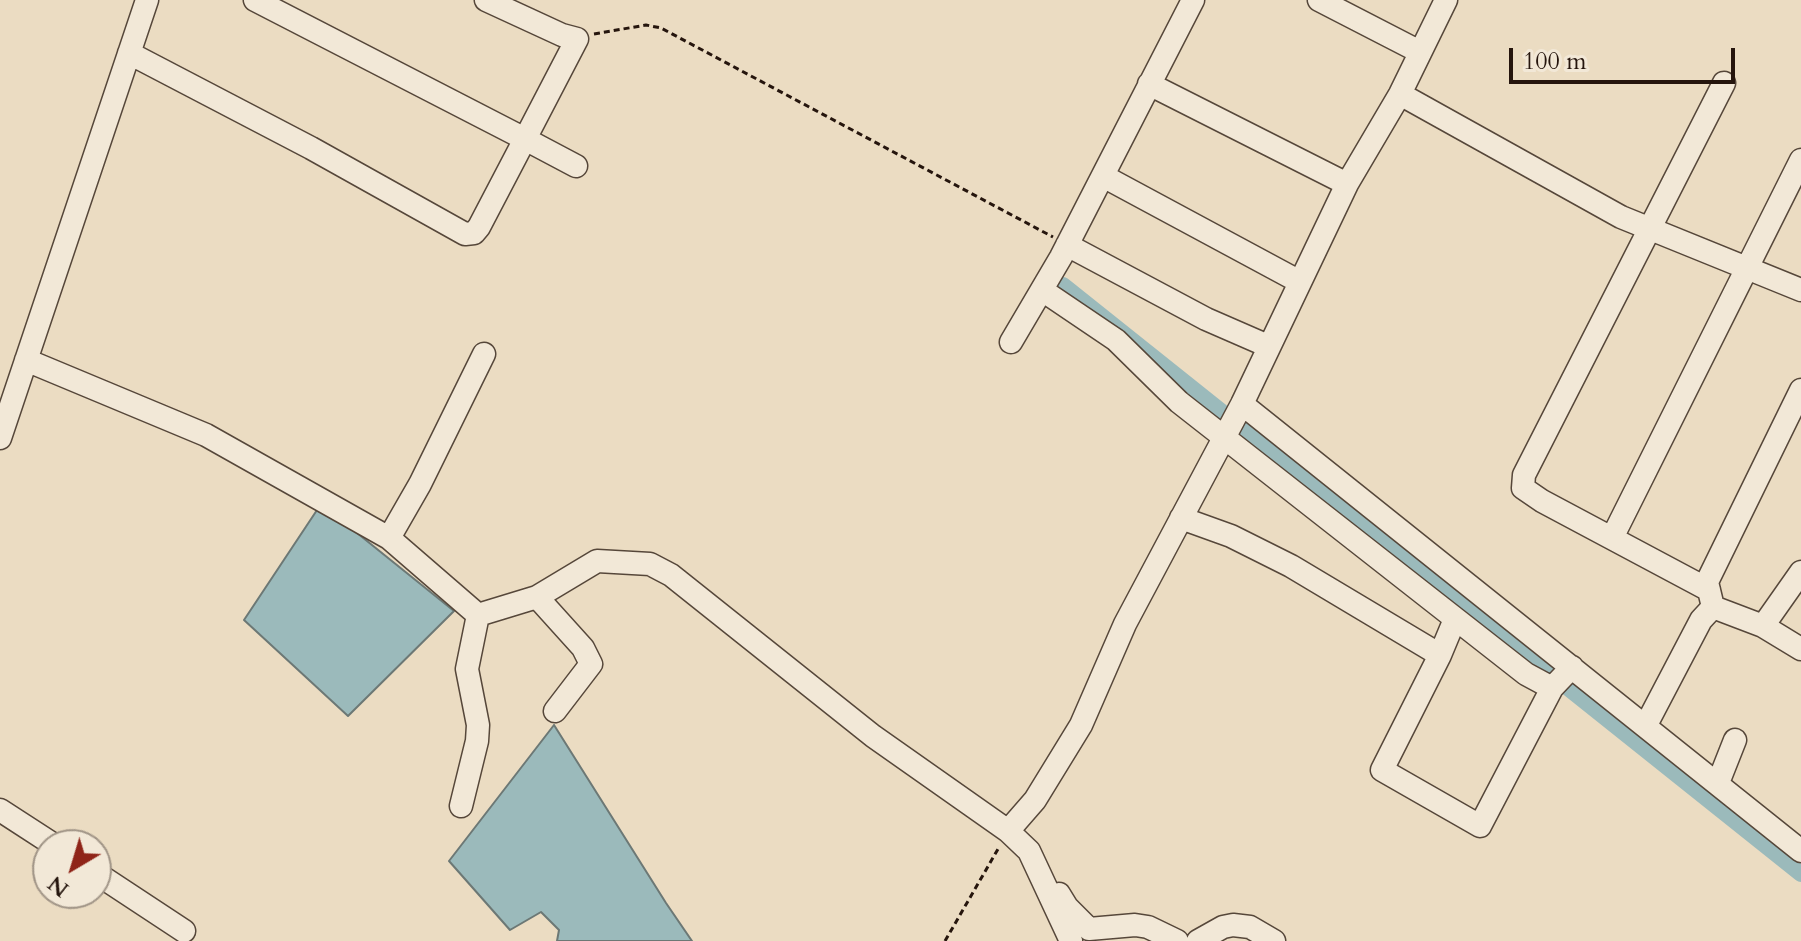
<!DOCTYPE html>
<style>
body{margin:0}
#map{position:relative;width:1801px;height:941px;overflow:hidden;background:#ebdcc2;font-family:Cardo,serif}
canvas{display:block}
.north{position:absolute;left:32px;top:829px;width:80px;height:80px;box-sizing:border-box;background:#f2e8d7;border:2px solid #a09486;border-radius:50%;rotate:218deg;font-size:22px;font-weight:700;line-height:32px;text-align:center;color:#25150d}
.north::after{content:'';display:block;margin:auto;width:28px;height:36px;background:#8f2418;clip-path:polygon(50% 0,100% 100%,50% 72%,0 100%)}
.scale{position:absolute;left:1509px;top:48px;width:226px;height:36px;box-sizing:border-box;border:4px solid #25150d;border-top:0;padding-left:10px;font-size:24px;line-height:28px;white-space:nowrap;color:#25150d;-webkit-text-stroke:6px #f2e8d7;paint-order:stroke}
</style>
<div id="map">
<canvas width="1801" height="941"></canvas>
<div class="north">N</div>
<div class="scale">100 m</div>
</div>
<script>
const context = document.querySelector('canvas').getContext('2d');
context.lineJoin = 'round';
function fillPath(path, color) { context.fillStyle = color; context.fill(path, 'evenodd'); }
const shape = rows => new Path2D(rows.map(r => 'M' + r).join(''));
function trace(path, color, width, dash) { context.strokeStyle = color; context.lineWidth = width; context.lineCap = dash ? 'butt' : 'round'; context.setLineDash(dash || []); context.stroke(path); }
const water = shape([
 [321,504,454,611,348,716,244,620,321,504],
 [554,725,666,903,692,941,557,941,559,930,541,912,510,930,449,861,554,725]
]);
fillPath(water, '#9bbabb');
trace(water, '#6c7875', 2);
trace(shape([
 [1063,285,1801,874]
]), '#9bbabb', 16);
const minor = shape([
 [255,0,525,139,577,39,562,35,486,0],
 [1319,0,1420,52],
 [129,53,311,148,465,234,474,233,479,227,525,139,576,166],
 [1149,84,1347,184],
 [1400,94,1621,217,1801,290],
 [1103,176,1300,282],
 [1067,245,1206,319,1268,346],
 [1042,290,1116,340,1179,402,1526,674,1552,688,1572,667],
 [1011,342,1061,257,1193,0],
 [26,360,206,435,389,538,478,615],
 [1242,404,1801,851],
 [0,438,147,0],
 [1181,518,1231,536,1291,566,1440,655],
 [389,538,420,484,484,354],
 [1612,538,1801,160],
 [1709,590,1542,501,1523,488,1524,475,1724,83],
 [537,597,583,648,591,664,555,711],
 [1713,607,1707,582,1801,390],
 [478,615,537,597,597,561,650,564,671,575,873,736,1008,831],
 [1455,619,1440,655,1382,770,1480,826,1552,688],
 [1763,626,1801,572],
 [1646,725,1701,620,1713,607,1763,626,1801,649],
 [1718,783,1735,740],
 [461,806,477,741,478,725,467,669,478,615],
 [0,810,54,845],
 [96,873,184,931],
 [1059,894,1067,907,1089,929,1135,925,1148,927,1177,941],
 [1071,941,1029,851,1008,831,1035,800,1081,725,1125,624,1242,404,1347,184,1400,94,1446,0],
 [1198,941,1223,927,1233,925,1250,927,1274,941]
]);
trace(minor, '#56473a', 25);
trace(shape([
 [594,34,646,25,661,28,1053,237],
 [945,941,998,849]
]), '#25150d', 3, [6, 4]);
trace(minor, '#f2e8d7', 22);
</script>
